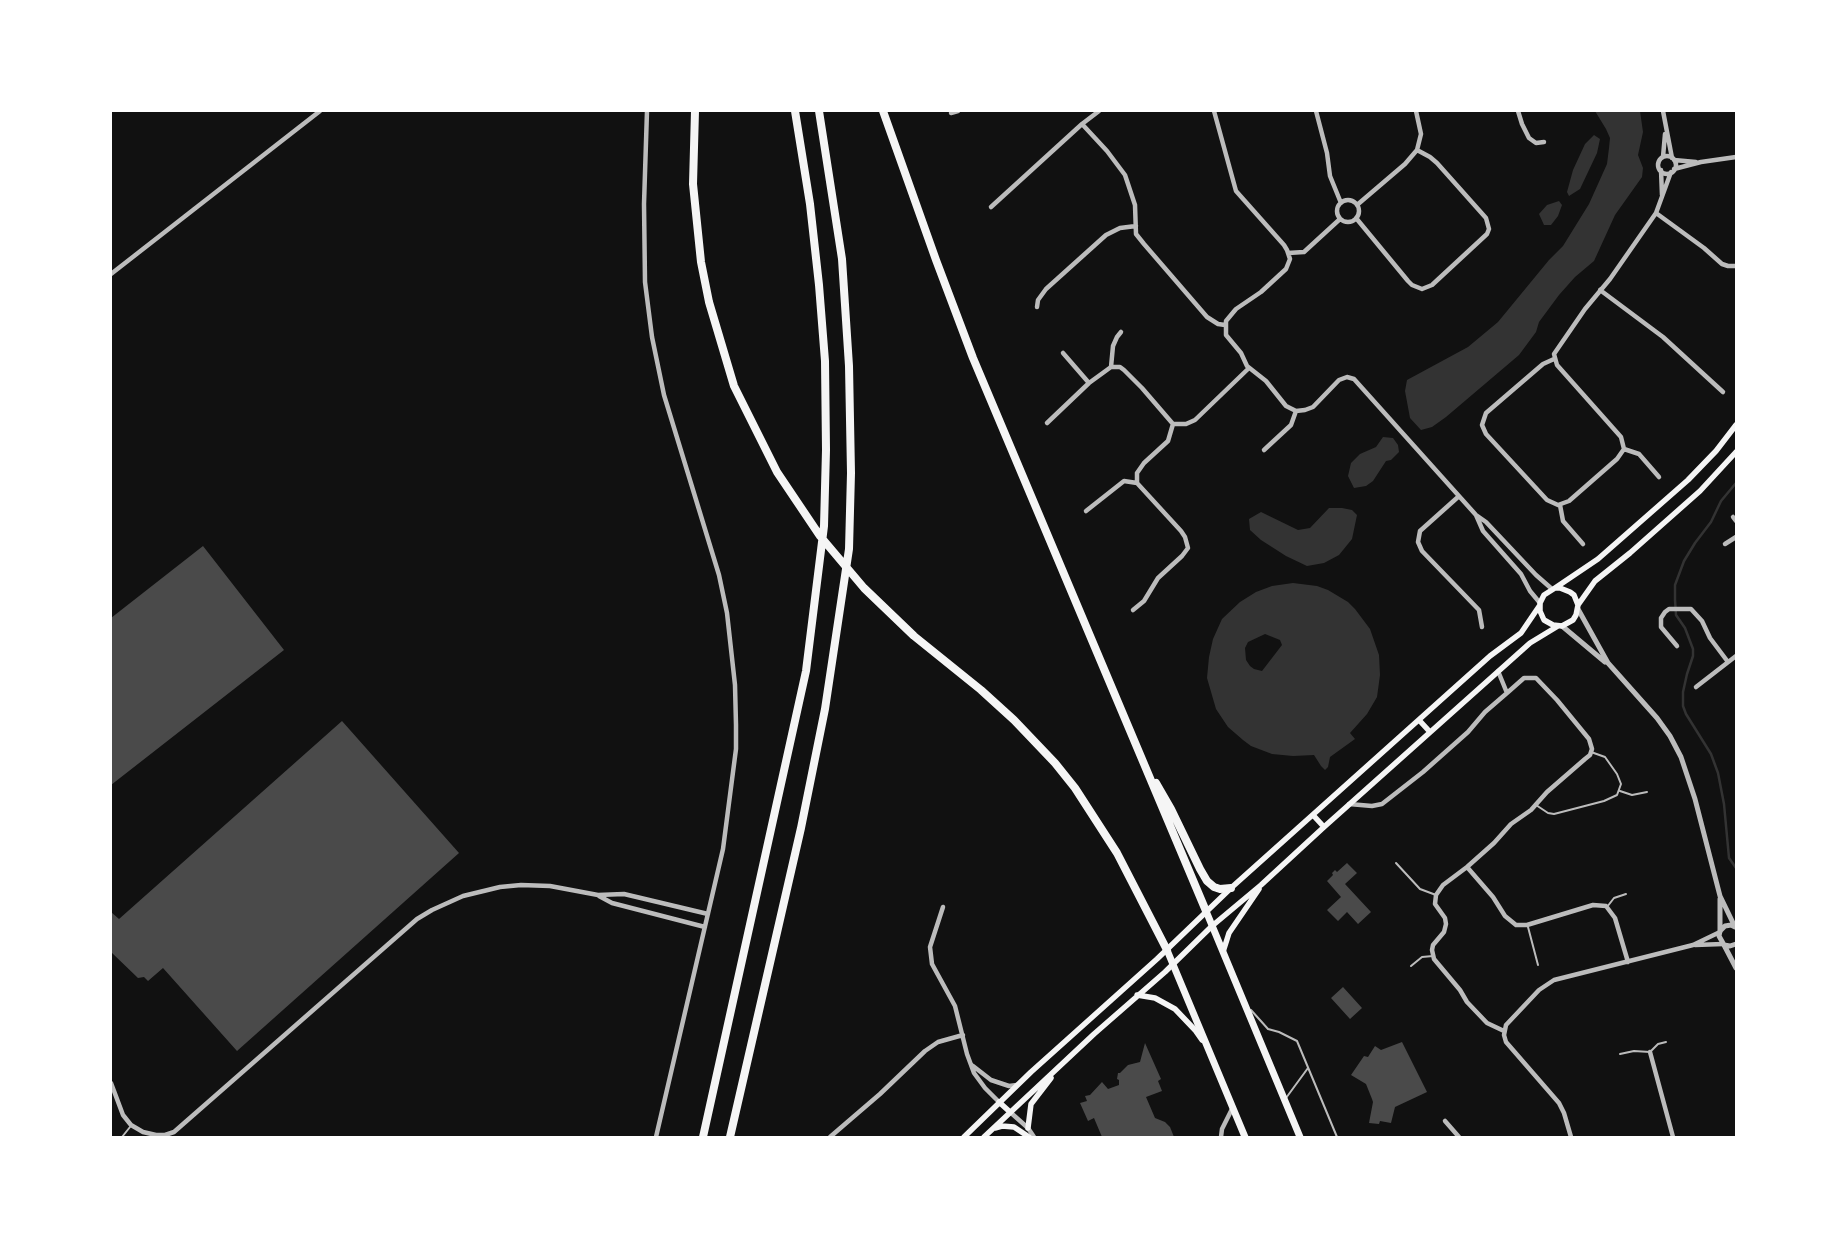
<!DOCTYPE html>
<style>
body{margin:0}
#map{position:relative;width:1847px;height:1248px;overflow:hidden;background:#111;font-family:"Exo 2",sans-serif}
canvas{display:block}
.frame{position:absolute;inset:0;border:112px solid #fff;pointer-events:none}
</style>
<div id="map">
<canvas width="1847" height="1248"></canvas>
<div class="frame"></div>
</div>
<script>
const context = document.querySelector('canvas').getContext('2d');
context.lineJoin = 'round';
function fillPath(path, color) { context.fillStyle = color; context.fill(path, 'evenodd'); }
const shape = rows => new Path2D(rows.map(r => 'M' + r).join(''));
function trace(path, color, width, dash) { context.strokeStyle = color; context.lineWidth = width; context.lineCap = dash ? 'butt' : 'round'; context.setLineDash(dash || []); context.stroke(path); }
fillPath(shape([
 [1595,111,1640,111,1643,132,1638,155,1643,168,1642,177,1615,215,1594,261,1575,277,1559,295,1539,322,1536,332,1519,355,1446,417,1432,427,1421,430,1410,418,1405,391,1407,380,1468,347,1498,322,1549,260,1563,246,1589,204,1607,164,1609,148,1610,138,1606,129],
 [1594,135,1600,139,1597,153,1580,189,1569,196,1567,192,1573,170,1585,144],
 [1559,201,1562,205,1558,216,1551,225,1544,225,1539,214,1547,205],
 [1383,437,1393,438,1398,445,1399,452,1391,460,1386,461,1373,481,1366,486,1354,488,1348,476,1351,463,1360,454,1376,447],
 [1329,508,1342,508,1352,510,1357,515,1352,539,1339,555,1324,563,1307,566,1286,556,1261,540,1250,530,1249,519,1261,512,1298,530,1310,528],
 [1293,583,1317,586,1328,590,1348,602,1355,609,1370,629,1379,655,1380,675,1377,697,1367,714,1350,733,1355,739,1330,757,1328,767,1325,770,1321,766,1314,755,1293,756,1272,754,1251,746,1243,740,1228,727,1216,709,1207,678,1209,657,1213,639,1222,619,1240,602,1256,592,1272,586],
 [1265,634,1280,640,1282,645,1262,671,1254,669,1250,666,1246,660,1245,648,1248,642]
]), '#333');
trace(shape([
 [1736,483,1721,501,1711,522,1695,543,1684,561,1675,585,1675,600,1676,615,1685,628,1693,649,1693,656,1687,674,1683,692,1683,706,1686,714,1711,754,1718,773,1724,804,1729,858,1736,868]
]), '#333', 2.5);
fillPath(shape([
 [203,546,284,650,111,785,111,618],
 [342,721,459,853,237,1051,163,968,148,981,144,977,138,978,111,952,111,912,119,919],
 [1347,863,1357,873,1345,884,1371,912,1358,924,1347,912,1338,921,1327,910,1341,897,1327,881,1333,875,1332,873,1335,870,1337,872],
 [1343,987,1362,1008,1350,1019,1331,998],
 [1402,1042,1427,1092,1395,1107,1391,1123,1380,1121,1379,1124,1369,1123,1373,1102,1372,1099,1366,1084,1351,1075,1364,1056,1368,1057,1375,1046,1381,1050],
 [1145,1043,1161,1079,1158,1081,1162,1091,1146,1097,1155,1118,1165,1122,1170,1127,1174,1137,1102,1137,1094,1118,1088,1121,1080,1103,1087,1101,1085,1096,1090,1095,1102,1082,1108,1089,1119,1085,1119,1080,1117,1079,1118,1073,1120,1073,1128,1065,1140,1062]
]), '#4a4a4a');
trace(shape([
 [1620,791,1632,795,1647,792],
 [1536,805,1548,813,1554,814,1604,801,1617,795,1621,784,1617,774,1605,757,1591,752],
 [1396,863,1420,889,1436,895],
 [1607,907,1614,898,1626,894],
 [1528,927,1538,965],
 [1411,966,1422,957,1433,956],
 [1251,1010,1268,1029,1279,1032,1297,1041,1337,1137],
 [1620,1054,1634,1051,1650,1052,1658,1044,1666,1042],
 [1286,1098,1308,1068],
 [122,1137,130,1127]
]), '#bcbcbc', 2);
trace(shape([
 [647,111,644,204,645,282,652,337,664,395,719,575,727,613,735,685,736,725,736,749,723,849,656,1137],
 [1214,111,1236,191,1284,245,1287,250,1290,259,1286,269,1261,292,1236,309,1226,321,1226,335,1241,353,1247,366,1266,381,1286,406,1296,411,1305,410,1313,407,1339,380,1347,377,1354,379,1476,515,1486,522,1536,575,1552,589],
 [1316,111,1327,153,1330,176,1341,203],
 [1518,111,1522,124,1529,138,1536,143,1544,142],
 [1663,111,1672,158],
 [951,113,958,111],
 [1082,124,1107,151,1125,175,1135,205,1136,234,1144,244,1207,317,1218,324,1225,325],
 '1658 165a9 9 0 1 1 18 0a9 9 0 1 1-18 0Z',
 [1663,157,1665,134],
 [1674,160,1696,162],
 [1674,169,1701,162,1736,157],
 [1661,170,1662,195],
 '1337 211a11 11 0 1 1 22 0a11 11 0 1 1-22 0Z',
 [1357,205,1405,164,1417,150,1421,134,1416,111],
 [991,207,1082,124,1099,111],
 [1656,213,1704,248,1722,264,1728,266,1736,266],
 [1356,218,1408,281,1412,285,1422,289,1432,285,1487,234,1489,229,1486,218,1437,163,1430,157,1417,150],
 [1288,253,1304,252,1340,219],
 [111,274,320,111],
 [1600,290,1663,337,1723,392],
 [1037,307,1038,300,1046,289,1106,235,1120,228,1136,226],
 [1063,353,1089,383],
 [1554,359,1543,364,1486,413,1482,425,1486,434,1547,500,1558,505,1569,501,1617,459,1624,449],
 [1111,367,1113,346,1117,337,1121,332],
 [1047,423,1089,383,1111,367,1120,367,1124,370,1142,388,1173,424],
 [1624,449,1621,437,1557,365,1554,354,1585,309,1610,279,1656,213,1671,172],
 [1624,449,1639,454,1659,477],
 [1264,450,1291,425,1296,411],
 [1458,497,1420,531,1418,542,1422,551,1479,610,1482,627],
 [1560,505,1563,521,1583,544],
 [1086,511,1124,481,1137,483],
 [1476,515,1483,531,1521,574,1530,591,1540,603],
 [1733,517,1736,521],
 [1725,544,1736,537],
 [1133,610,1144,601,1158,578,1182,556,1188,548,1185,537,1181,531,1137,483,1137,473,1144,463,1168,441,1173,424,1186,424,1195,420,1249,368],
 [1677,646,1661,627,1661,618,1665,612,1669,609,1691,609,1702,621,1710,638,1728,662],
 [1696,687,1736,656],
 [1349,804,1372,806,1382,804,1423,772,1468,732,1485,712,1507,693,1498,671],
 [1467,867,1493,897,1505,916,1516,925,1527,925,1593,905,1606,906,1615,918,1628,962],
 [599,896,612,903,705,927],
 [943,907,930,947,932,964,955,1006,967,1054,974,1073,985,1088,999,1102],
 [1695,945,1723,944],
 [1504,1031,1487,1023,1467,1002,1460,990,1434,959,1432,950,1433,945,1444,932,1446,924,1445,918,1435,904,1436,895,1443,885,1467,867,1494,843,1511,824,1531,810,1547,792,1585,759,1590,755,1592,749,1589,739,1557,700,1536,678,1524,678,1507,693],
 [1650,1052,1673,1137],
 [973,1066,991,1080,1009,1086,1017,1085],
 [111,1083,123,1115,131,1125,143,1132,156,1135,165,1135,174,1132,417,919,432,910,463,896,500,887,521,885,550,886,598,895,624,894,708,914],
 [1010,1112,1028,1128,1034,1137],
 [1445,1121,1459,1137],
 [830,1137,880,1094,925,1051,938,1042,963,1035],
 [1221,1137,1222,1129,1233,1107],
 [1571,1137,1564,1113,1559,1103,1506,1042,1504,1035,1506,1025,1539,990,1554,980,1693,945,1720,932]
]), '#bcbcbc', 4.5);
trace(shape([
 [1578,609,1608,663,1657,718,1670,736,1681,757,1695,799,1720,896,1735,927],
 [1562,626,1605,662],
 [1720,899,1720,930],
 [1735,927,1731,925,1725,926,1720,931,1719,936,1724,945,1730,946,1736,944],
 [1724,945,1736,968]
]), '#bcbcbc', 5);
trace(shape([
 [1555,588,1598,559,1688,480,1716,451,1736,425],
 [1578,605,1574,595,1570,592,1560,588,1555,588,1544,595,1540,603,1540,611,1544,620,1553,625,1562,626,1573,620,1576,615,1578,605,1595,581,1630,553,1700,491,1736,452],
 [1419,720,1430,732],
 [1313,815,1324,827],
 [1223,952,1229,933,1259,889],
 [1137,995,1155,998,1175,1009,1195,1030,1202,1040],
 [999,1102,1010,1112],
 [995,1128,1002,1126,1014,1127,1029,1137],
 [1028,1128,1031,1104,1051,1078],
 [964,1137,1031,1072,1157,959,1231,888,1490,656,1521,633,1540,605],
 [984,1137,1094,1034,1165,972,1212,926,1261,885,1324,827,1511,660,1530,643,1558,626]
]), '#f5f5f5', 5.5);
trace(shape([
 [1206,911,1300,1137],
 [1167,950,1245,1137]
]), '#f5f5f5', 7);
trace(shape([
 [695,111,693,184,701,262,709,302,734,386,777,472,820,536,864,588,914,636,981,690,1014,720,1055,763,1075,788,1117,853,1167,950],
 [883,111,936,260,973,358,1206,911],
 [1156,783,1171,809,1200,869,1207,881,1214,887,1220,889,1231,888],
 [703,1137,806,671,824,526,826,450,825,361,819,285,810,204,795,111],
 [730,1137,801,828,825,709,849,549,851,473,849,366,842,259,819,111]
]), '#f5f5f5', 8);
</script>
